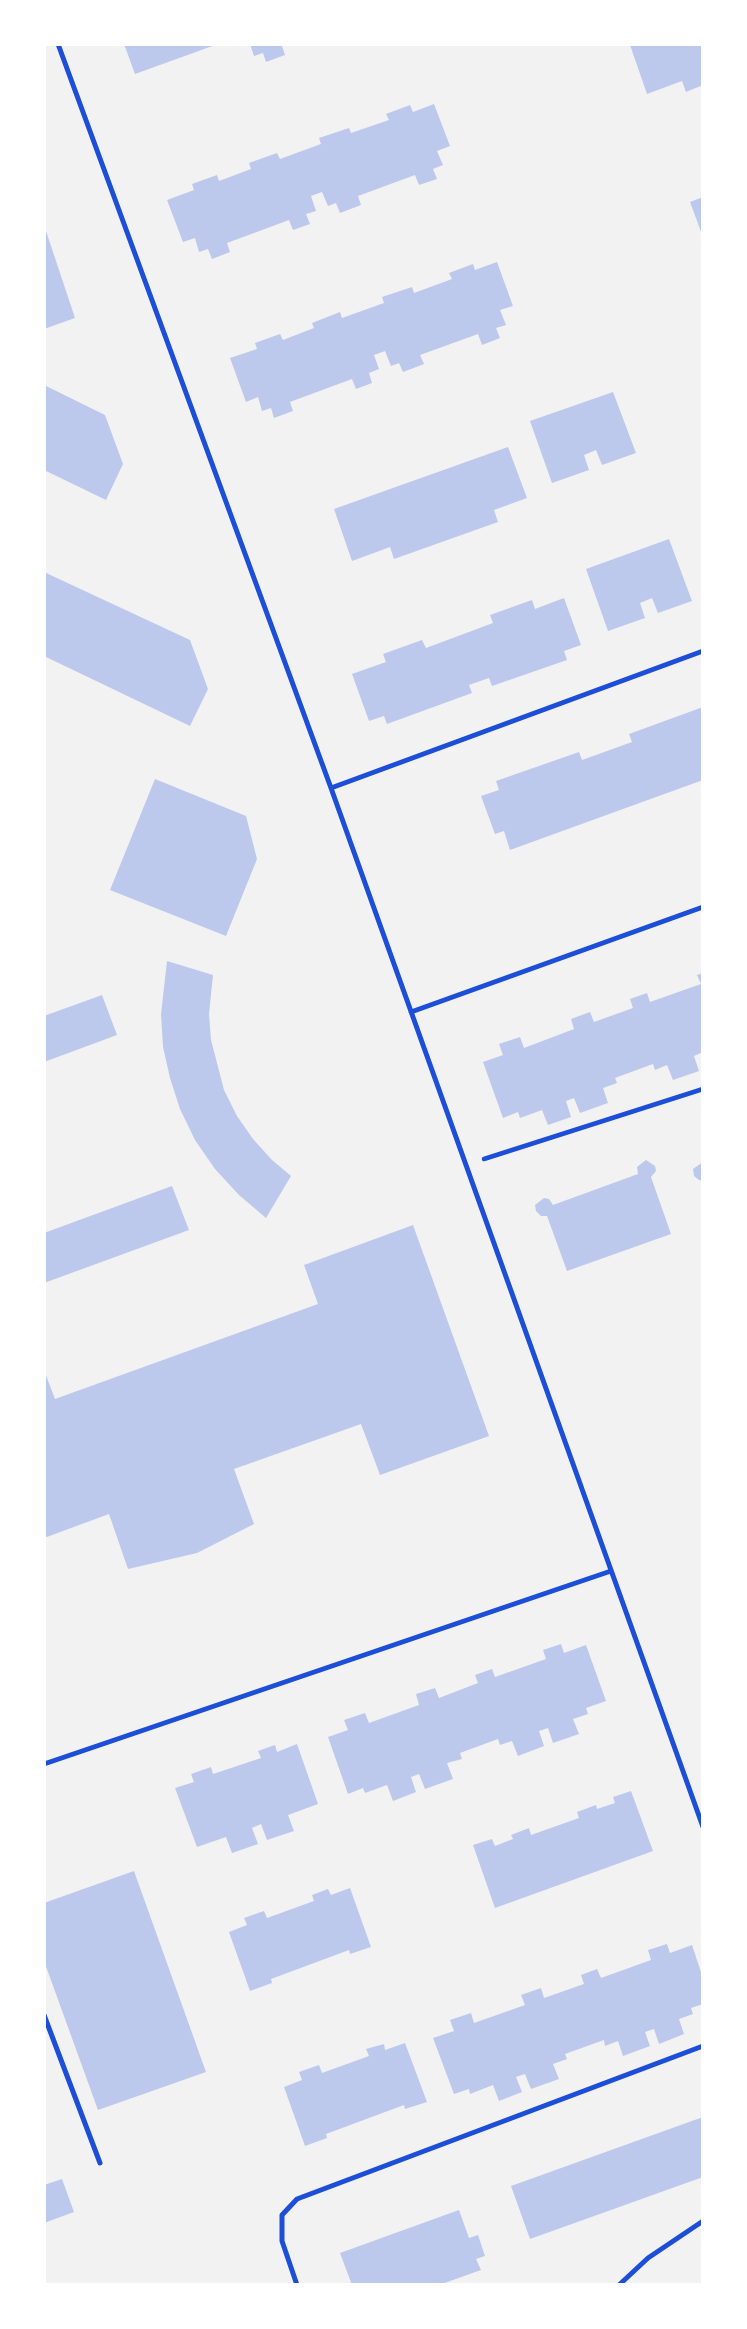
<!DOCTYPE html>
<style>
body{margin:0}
#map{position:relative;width:747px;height:2329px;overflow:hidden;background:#f2f2f2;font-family:"Fira Sans Condensed",sans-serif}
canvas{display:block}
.frame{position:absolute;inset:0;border:46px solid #fff;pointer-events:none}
</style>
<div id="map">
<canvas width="747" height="2329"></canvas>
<div class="frame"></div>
</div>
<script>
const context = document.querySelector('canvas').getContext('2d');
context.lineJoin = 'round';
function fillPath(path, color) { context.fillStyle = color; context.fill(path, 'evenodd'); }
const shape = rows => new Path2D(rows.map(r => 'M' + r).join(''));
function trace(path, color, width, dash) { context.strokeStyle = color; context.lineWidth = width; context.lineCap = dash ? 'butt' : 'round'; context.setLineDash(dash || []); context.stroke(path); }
fillPath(shape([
 [124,44,218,44,135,74],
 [250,44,286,44,282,46,285,55,266,62,263,53,254,56],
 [634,44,703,44,703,85,686,92,682,81,647,94,630,45],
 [434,104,450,146,437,151,443,165,433,169,437,179,419,185,415,175,358,196,361,205,340,213,336,203,328,206,322,192,311,196,316,211,306,214,310,224,293,230,289,220,227,243,230,252,212,259,208,249,199,252,195,238,183,242,167,200,194,190,192,184,217,175,219,181,251,169,249,163,277,153,280,159,321,144,319,138,349,128,351,133,389,120,386,114,410,105,413,112],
 [703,197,703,237,690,202],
 [44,225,75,318,44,329],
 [497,262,513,306,500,310,506,325,496,328,500,338,482,345,478,334,420,355,424,364,403,372,399,363,391,366,385,351,374,355,379,369,369,373,372,383,356,389,352,379,290,402,293,411,274,418,271,408,262,411,258,397,246,402,230,358,257,349,255,343,280,334,283,340,314,328,312,323,340,312,342,318,384,303,382,297,412,287,414,293,452,279,449,273,473,264,475,270],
 [44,385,105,415,123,464,106,500,44,470],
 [613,392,636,453,602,465,596,450,584,455,589,470,552,483,530,421],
 [508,447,527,498,494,510,498,522,394,559,390,547,352,561,334,509],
 [669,539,692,601,658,613,652,598,640,603,645,618,608,631,586,569],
 [44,572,190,640,208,689,190,726,44,656],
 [564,598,581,645,564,651,567,660,492,686,489,678,469,685,472,693,387,724,384,716,369,721,352,674,386,662,383,654,422,640,426,648,493,623,490,615,532,600,535,609],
 [703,707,703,780,510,850,504,831,495,834,481,796,499,790,496,781,579,752,582,760,632,742,629,734],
 [155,779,246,816,257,859,226,936,110,890],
 [167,961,213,975,209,1014,211,1040,224,1090,237,1116,253,1139,272,1160,291,1176,266,1218,239,1195,215,1169,195,1140,180,1109,170,1078,163,1047,161,1014],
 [703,973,703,1052,694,1056,699,1071,673,1080,667,1065,655,1070,653,1064,615,1078,617,1083,603,1088,608,1103,580,1113,574,1098,566,1101,571,1117,548,1125,542,1110,520,1118,518,1112,503,1118,483,1062,503,1055,499,1044,520,1037,524,1048,574,1029,571,1019,590,1012,594,1022,633,1008,630,999,647,993,650,1002,701,984,697,975],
 [102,995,117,1035,44,1062,44,1016],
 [646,1160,655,1166,656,1171,651,1177,671,1234,567,1271,547,1216,541,1216,536,1211,535,1205,544,1198,549,1199,553,1205,638,1174,637,1167],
 [703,1162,703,1181,699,1180,694,1176,693,1169],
 [172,1186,189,1230,44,1283,44,1233],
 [413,1225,489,1436,380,1475,361,1424,234,1469,254,1524,197,1553,128,1569,109,1514,44,1538,44,1370,55,1399,318,1304,304,1265],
 [561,1644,564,1653,586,1645,606,1701,586,1708,588,1714,573,1719,579,1734,553,1743,548,1728,539,1731,544,1746,518,1756,512,1741,500,1745,498,1739,460,1753,462,1759,447,1763,453,1779,425,1789,419,1774,411,1777,416,1792,393,1801,387,1785,365,1793,363,1788,348,1794,328,1737,348,1730,344,1720,365,1713,369,1723,419,1705,416,1694,435,1688,439,1698,478,1683,475,1675,492,1669,495,1677,546,1659,543,1650],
 [297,1744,318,1804,288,1815,294,1831,267,1840,261,1824,252,1828,258,1844,232,1853,226,1837,197,1847,175,1788,194,1782,191,1774,211,1767,213,1774,261,1758,258,1751,275,1745,277,1752],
 [631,1791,653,1851,495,1908,473,1845,492,1839,495,1846,513,1839,511,1835,529,1828,531,1835,579,1818,577,1812,596,1805,597,1809,615,1803,613,1797],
 [134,1871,206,2072,98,2110,44,1961,44,1903],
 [350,1888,371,1947,350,1954,349,1950,271,1979,272,1983,250,1991,229,1932,247,1925,244,1918,264,1911,267,1918,314,1901,312,1895,328,1889,331,1895],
 [667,1944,670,1953,692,1945,703,1978,703,2004,691,2008,693,2014,679,2019,684,2034,659,2044,654,2029,645,2032,650,2046,623,2056,618,2041,605,2046,604,2040,565,2054,567,2059,553,2064,559,2079,531,2089,525,2074,516,2077,522,2092,499,2101,493,2085,470,2094,469,2089,454,2094,433,2038,454,2031,450,2020,471,2013,474,2023,525,2005,521,1995,541,1988,544,1998,584,1984,581,1975,597,1969,601,1978,651,1960,648,1950],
 [405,2043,427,2102,405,2109,404,2105,326,2134,327,2138,305,2146,284,2087,302,2080,299,2072,319,2065,322,2073,369,2056,366,2049,384,2044,385,2050],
 [703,2117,703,2177,530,2239,511,2186],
 [62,2179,74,2212,44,2223,44,2185],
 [459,2210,469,2238,478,2235,485,2256,476,2259,481,2270,439,2285,352,2285,340,2253]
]), '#bdc9ec');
trace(shape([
 [484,1159,703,1089]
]), '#1d4ed8', 4.5);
trace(shape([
 [58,44,331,788,703,1827],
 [331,788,703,651],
 [411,1012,703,907],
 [44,1764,611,1571],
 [44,2015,100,2163],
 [297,2285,282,2241,282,2215,297,2199,703,2046],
 [619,2285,648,2258,703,2221]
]), '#1d4ed8', 5);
</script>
